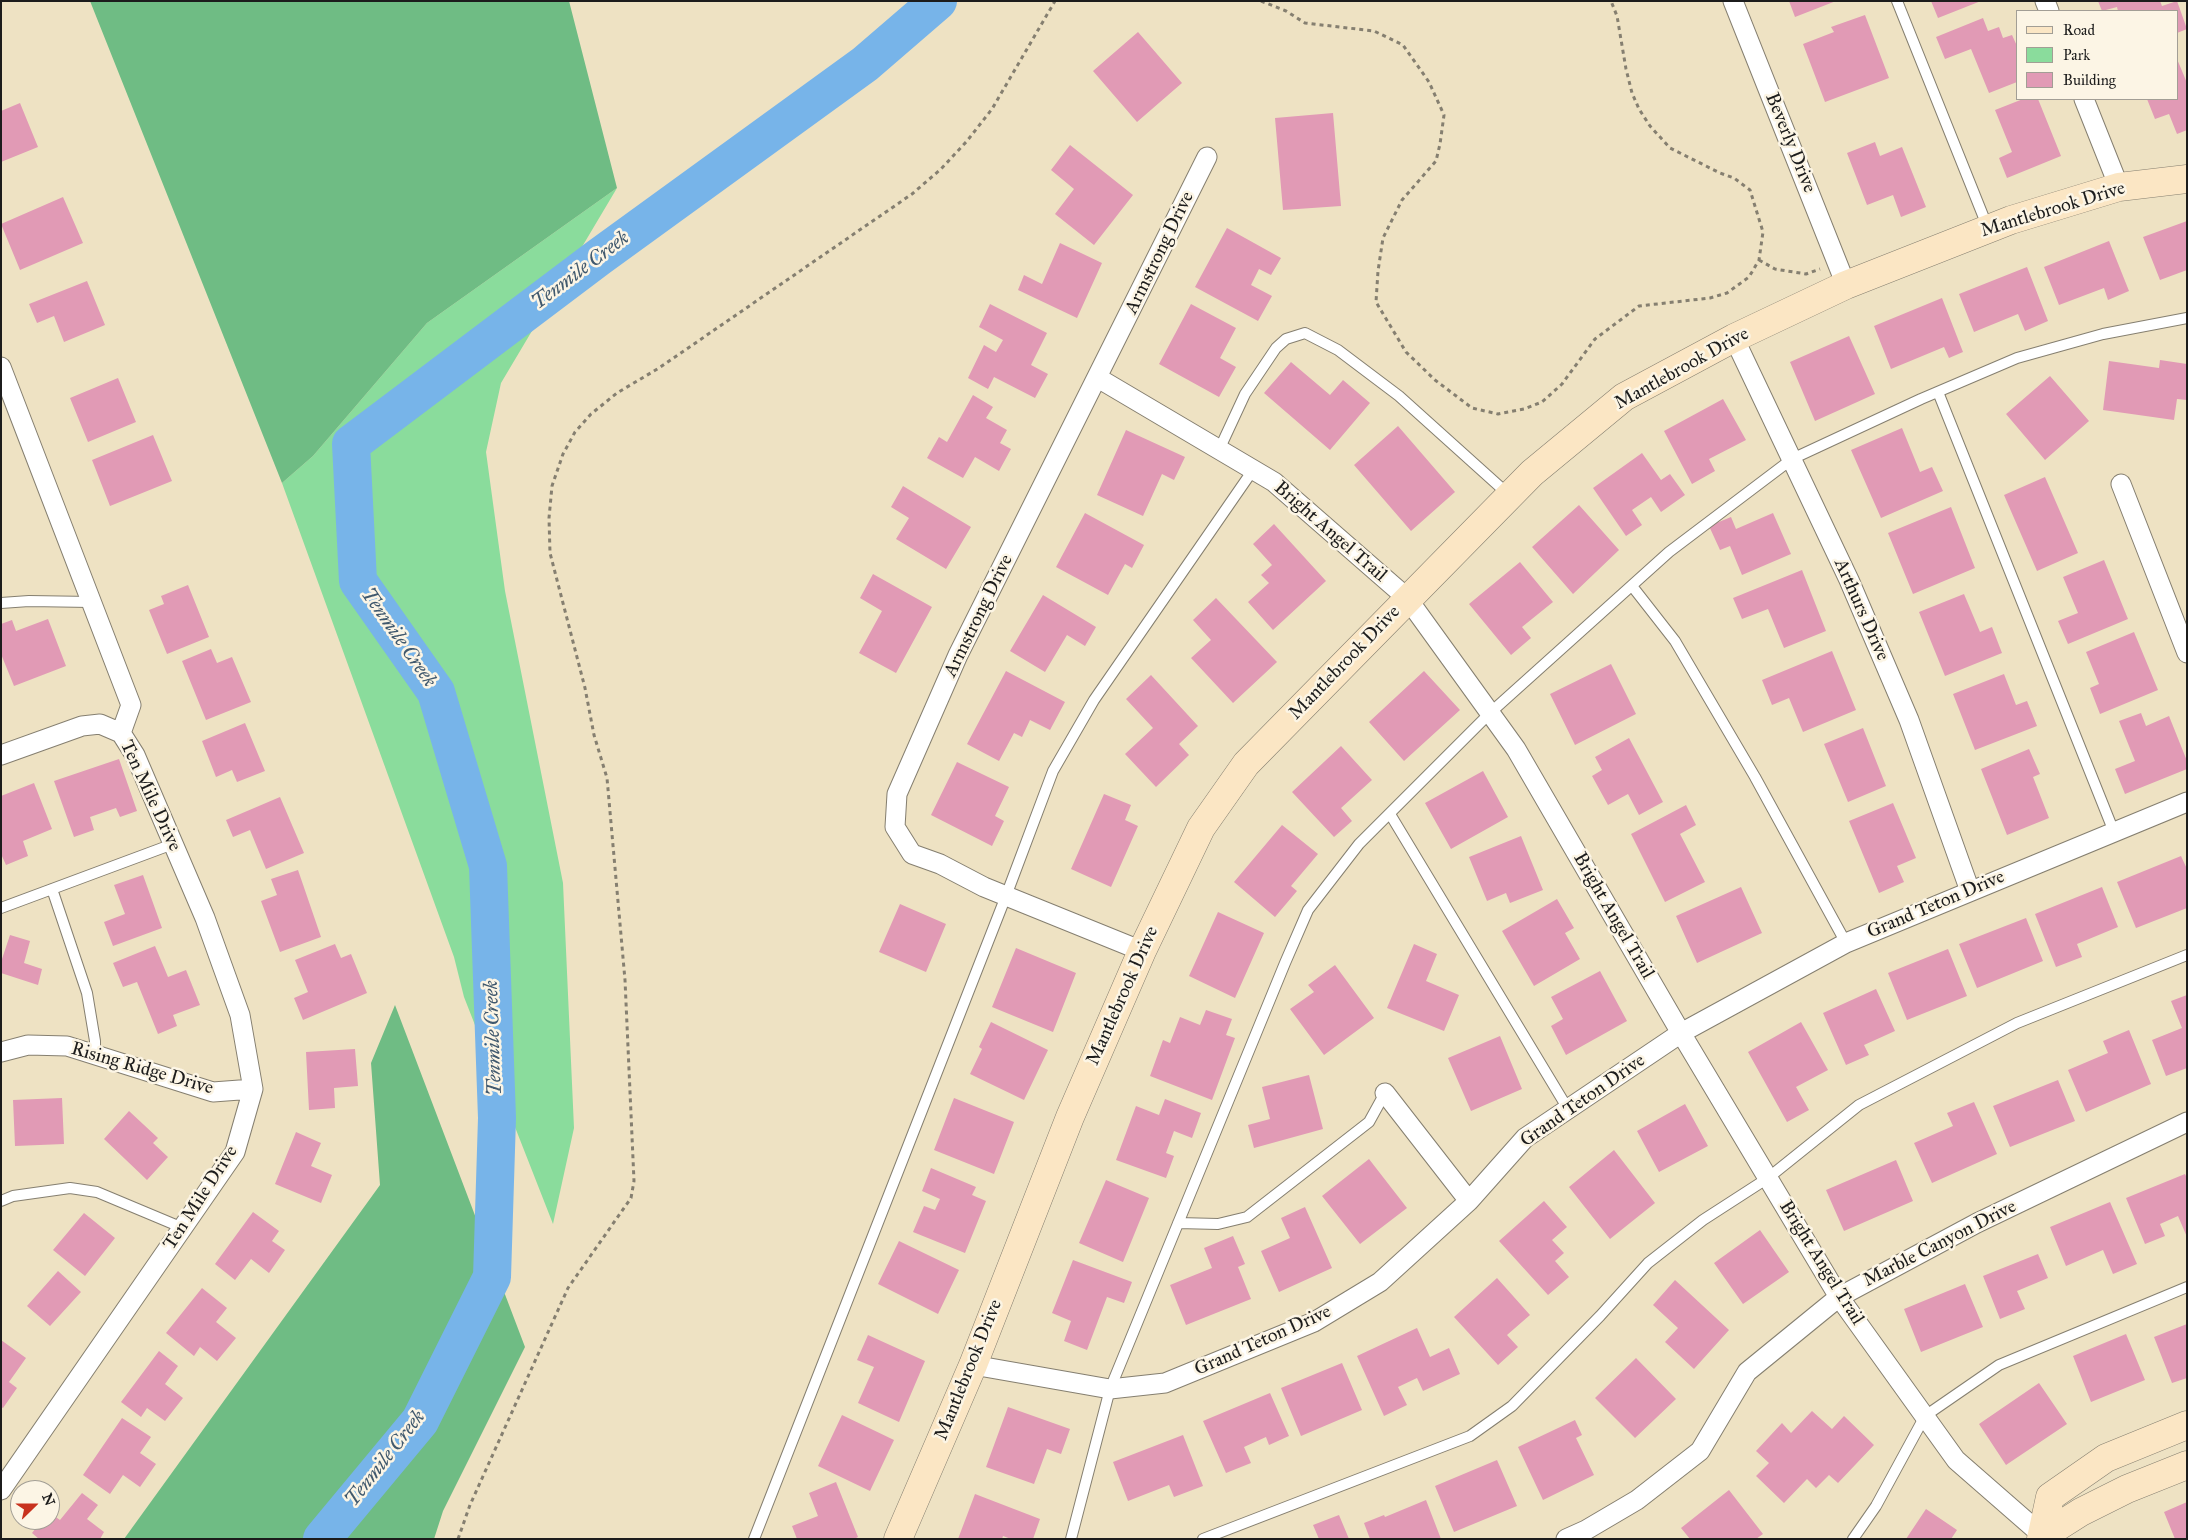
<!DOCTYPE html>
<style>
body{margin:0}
#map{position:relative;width:2188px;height:1540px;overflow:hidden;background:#eee2c3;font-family:"IM FELL Great Primer",serif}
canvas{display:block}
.frame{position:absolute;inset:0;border:2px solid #1c1c1c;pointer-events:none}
.legend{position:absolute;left:2016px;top:10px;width:162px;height:90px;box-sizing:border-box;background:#fcf5e5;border:1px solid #a29e95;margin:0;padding:6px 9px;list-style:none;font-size:15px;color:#1c1c1c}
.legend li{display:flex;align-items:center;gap:10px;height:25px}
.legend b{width:25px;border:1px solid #a29e95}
.north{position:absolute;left:10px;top:1480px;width:50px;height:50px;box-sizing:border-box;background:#fcf5e5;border:1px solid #a29e95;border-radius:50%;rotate:68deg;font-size:14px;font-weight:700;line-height:20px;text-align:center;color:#1c1c1c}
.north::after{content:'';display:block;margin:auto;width:18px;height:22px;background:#c8321e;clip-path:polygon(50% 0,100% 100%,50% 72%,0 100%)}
</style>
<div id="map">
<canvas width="2188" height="1540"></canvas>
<div class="frame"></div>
<ul class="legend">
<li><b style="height:6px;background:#fbe6c4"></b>Road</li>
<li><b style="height:14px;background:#8adc9c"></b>Park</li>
<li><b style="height:14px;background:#e19ab5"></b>Building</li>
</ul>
<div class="north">N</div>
</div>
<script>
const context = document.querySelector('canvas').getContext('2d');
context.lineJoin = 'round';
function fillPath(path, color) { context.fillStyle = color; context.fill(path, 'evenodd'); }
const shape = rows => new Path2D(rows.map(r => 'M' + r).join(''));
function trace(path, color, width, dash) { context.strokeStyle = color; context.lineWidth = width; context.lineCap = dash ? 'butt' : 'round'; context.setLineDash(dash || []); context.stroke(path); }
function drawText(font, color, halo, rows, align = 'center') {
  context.font = font + ' "IM FELL Great Primer",serif'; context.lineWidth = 5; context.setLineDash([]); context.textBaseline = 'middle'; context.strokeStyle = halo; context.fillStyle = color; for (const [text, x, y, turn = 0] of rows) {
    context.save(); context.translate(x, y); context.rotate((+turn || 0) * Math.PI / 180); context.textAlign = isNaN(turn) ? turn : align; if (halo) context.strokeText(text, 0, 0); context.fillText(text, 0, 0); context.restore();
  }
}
fillPath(shape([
 [617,188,501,383,486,452,505,591,563,883,574,1128,553,1224,464,997,454,957,282,483,313,456,427,323]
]), '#8adc9c');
fillPath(shape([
 [90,1,569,1,617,188,427,323,313,456,282,483],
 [395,1005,525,1347,443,1511,434,1539,124,1539,380,1185,371,1063]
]), '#6fbc84');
trace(shape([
 [322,1539,420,1421,492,1277,497,1118,488,866,436,692,358,581,351,444,599,257,865,64,938,1]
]), '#77b4e9', 38);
fillPath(shape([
 [1789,1,1836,1,1795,17],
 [1931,1,1981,1,1938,18],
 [2098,1,2160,1,2162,6,2177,1,2187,29,2177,33,2177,11,2118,11,2117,7,2102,11],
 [1865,15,1889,78,1825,102,1803,44,1834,32,1831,27],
 [1983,18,1988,31,1999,27,2003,38,2012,35,2017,46,2017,82,1989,93,1971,49,1945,59,1936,37],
 [1138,32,1182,83,1137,122,1093,71],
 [2177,59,2187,83,2187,130,2177,134,2169,114,2155,119,2147,99,2177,99],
 [2023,99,2038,99,2061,156,2007,178,1999,158,2012,152,1995,110],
 [20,103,38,147,1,162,1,111],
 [1333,113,1341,206,1283,210,1275,118],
 [1875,142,1880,156,1902,147,1926,207,1901,217,1893,195,1867,205,1847,153],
 [1070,145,1133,195,1094,245,1055,214,1074,189,1051,170],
 [63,197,83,243,20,270,1,224],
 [2187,221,2187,270,2160,280,2143,237],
 [1227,228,1281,258,1271,275,1259,269,1251,285,1272,296,1258,321,1195,287],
 [2109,241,2129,291,2108,300,2104,288,2059,305,2044,267],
 [1060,243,1102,263,1077,318,1018,290,1024,275,1042,284],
 [2027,267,2048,321,2025,331,2018,314,1974,332,1959,294],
 [87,281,105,325,64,342,54,316,37,323,29,304],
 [1942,298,1963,352,1949,358,1944,347,1891,369,1874,326],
 [990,304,1047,333,1031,365,1048,374,1035,398,994,377,988,389,968,378,984,345,996,352,1003,340,979,327],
 [1191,304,1236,328,1220,358,1236,367,1219,397,1159,364],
 [1849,336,1875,394,1815,421,1790,362],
 [2160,360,2187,364,2187,400,2177,399,2174,420,2103,410,2109,361,2159,368],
 [1291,362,1330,395,1343,380,1370,403,1330,450,1264,393],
 [2050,376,2089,421,2045,460,2006,414],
 [118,378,136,422,88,442,70,398],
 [973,395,993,407,986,418,1007,430,1000,443,1011,449,999,471,975,457,963,478,927,458,939,437,947,442],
 [1723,399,1746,440,1709,459,1715,471,1692,484,1664,431],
 [1398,426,1455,492,1411,531,1354,465],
 [1902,428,1920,472,1932,467,1943,491,1881,518,1851,450],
 [1126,430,1185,457,1174,480,1162,474,1143,516,1097,495],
 [153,435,172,481,110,506,92,460],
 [1642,453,1661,480,1670,474,1685,495,1661,512,1651,497,1632,510,1642,525,1626,536,1593,488],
 [2045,477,2078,553,2037,571,2004,495],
 [903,486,971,527,946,569,896,539,909,518,891,507],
 [1579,505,1619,550,1573,594,1532,547],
 [1951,507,1975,568,1913,594,1888,533],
 [1085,513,1144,545,1132,568,1125,564,1108,595,1056,567],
 [1773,513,1791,554,1742,575,1730,546,1720,550,1709,526,1731,517,1736,529],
 [1274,524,1326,581,1273,630,1248,602,1269,583,1261,575,1272,565,1253,544],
 [2104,560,2128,619,2068,644,2058,621,2078,613,2063,577],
 [1520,562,1553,602,1522,627,1531,638,1511,655,1469,604],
 [1802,570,1826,631,1784,648,1768,609,1742,619,1733,598],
 [873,574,932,607,896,673,859,653,882,611,860,598],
 [188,585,209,637,167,654,149,610,164,604,161,596],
 [1964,594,1980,632,1992,627,2002,653,1945,676,1919,612],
 [1043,595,1096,627,1085,646,1067,635,1045,672,1010,651],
 [1216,598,1277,662,1233,703,1191,658,1211,640,1193,620],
 [48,619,66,666,14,686,1,654,1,624,12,620,16,631],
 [2134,632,2158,690,2100,714,2090,688,2099,684,2086,652],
 [211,649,217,663,232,657,251,702,206,720,182,661],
 [1832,651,1856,710,1803,732,1789,698,1772,705,1762,680],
 [1611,664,1636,714,1575,745,1550,694],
 [1006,671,1065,702,1050,730,1030,720,1022,737,1014,733,999,761,967,744],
 [1424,671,1460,710,1404,761,1369,722],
 [2004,674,2016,705,2027,701,2037,726,1975,750,1953,694],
 [1151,675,1198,726,1179,744,1189,755,1156,787,1125,754,1153,728,1126,699],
 [2141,713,2146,726,2169,716,2187,761,2187,769,2125,794,2115,769,2135,761,2119,721],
 [245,723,265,771,237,782,232,770,216,777,202,741],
 [1863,728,1886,786,1848,802,1824,744],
 [1629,738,1663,802,1639,815,1628,794,1608,805,1592,776,1602,770,1595,757],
 [1341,746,1372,780,1341,808,1352,821,1334,837,1292,792],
 [2029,749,2040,774,2033,777,2049,818,2007,835,1981,769],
 [119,759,137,811,120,817,116,808,90,817,94,830,74,837,54,781],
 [957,762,1009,787,995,816,1004,821,992,846,931,815],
 [1483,771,1508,817,1451,849,1425,803],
 [34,783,52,829,23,841,28,856,6,865,1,854,1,796],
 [1104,794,1131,805,1125,820,1138,826,1111,887,1071,869],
 [280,797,304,853,266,869,250,830,233,837,226,820],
 [1893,803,1916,858,1897,866,1904,882,1879,893,1849,821],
 [1686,805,1696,825,1680,834,1705,882,1665,902,1631,834],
 [1282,825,1318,854,1291,886,1297,891,1275,917,1234,882],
 [1521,836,1543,890,1510,903,1506,893,1487,901,1469,857],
 [2181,856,2187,869,2187,908,2136,928,2117,882],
 [298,870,321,937,280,952,261,901,277,895,271,879],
 [143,875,162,928,113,946,104,922,125,914,114,885],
 [1741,887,1762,933,1697,963,1676,916],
 [2102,887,2118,927,2077,944,2082,957,2056,967,2035,914],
 [1557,899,1574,928,1565,933,1580,959,1534,986,1502,931],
 [900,904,946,924,926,972,879,952],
 [1218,912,1264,933,1235,998,1189,976],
 [2026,918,2043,961,1977,988,1959,944],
 [10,935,30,941,24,963,42,969,38,985,1,973,1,962],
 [335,944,341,958,351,954,367,993,303,1020,294,998,308,992,295,960],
 [1414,944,1437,954,1426,981,1459,995,1444,1031,1387,1008],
 [155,946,168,977,186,970,200,1005,173,1015,177,1026,158,1034,137,982,123,987,113,963],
 [1016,948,1076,973,1053,1032,992,1007],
 [1948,949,1967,996,1907,1020,1888,973],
 [1335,965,1374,1018,1324,1055,1290,1009,1314,992,1308,985],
 [1600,971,1627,1021,1566,1055,1551,1026,1563,1019,1551,997],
 [1876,989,1895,1031,1864,1045,1869,1055,1846,1065,1823,1013],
 [2187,995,2187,1068,2166,1076,2152,1040,2182,1028,2171,1001],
 [1206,1010,1232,1019,1226,1035,1235,1038,1212,1100,1150,1076,1163,1040,1170,1043,1180,1017,1200,1025],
 [991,1022,1048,1050,1024,1100,970,1074,982,1049,979,1047],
 [1801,1022,1828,1070,1796,1087,1809,1110,1787,1122,1748,1052],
 [2129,1030,2151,1084,2086,1112,2068,1070,2108,1053,2103,1041],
 [1500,1036,1522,1089,1471,1111,1448,1058],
 [355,1049,358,1086,334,1088,335,1108,309,1110,306,1052],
 [1309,1075,1323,1129,1254,1148,1248,1125,1270,1119,1262,1087],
 [2058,1080,2075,1121,2010,1147,1993,1106],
 [62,1098,64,1144,15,1146,13,1100],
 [954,1098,1014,1122,994,1174,934,1150],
 [1165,1099,1201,1113,1192,1138,1174,1131,1166,1153,1174,1156,1166,1178,1116,1160,1136,1106,1159,1115],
 [1974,1102,1997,1154,1932,1183,1914,1143,1953,1126,1947,1113],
 [1685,1104,1708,1146,1659,1172,1637,1131],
 [129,1111,158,1138,153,1143,168,1157,147,1180,104,1139],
 [296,1132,321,1143,311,1166,332,1175,321,1203,275,1184],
 [1614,1150,1655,1203,1610,1239,1569,1187],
 [1369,1159,1407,1208,1360,1244,1322,1196],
 [1896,1160,1913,1201,1844,1231,1826,1190],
 [931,1168,976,1187,972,1195,986,1201,965,1253,913,1232,924,1206,935,1210,940,1199,922,1191],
 [2185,1174,2187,1178,2187,1237,2178,1216,2160,1224,2165,1236,2145,1244,2126,1198],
 [1106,1180,1149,1198,1123,1262,1079,1243],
 [1544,1201,1567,1227,1552,1240,1564,1253,1555,1261,1569,1277,1548,1295,1499,1241],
 [2110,1202,2137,1264,2113,1274,2103,1250,2066,1266,2050,1227],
 [1305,1207,1332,1268,1279,1292,1261,1251,1290,1238,1281,1218],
 [253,1212,279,1231,272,1241,285,1250,269,1273,251,1259,235,1280,215,1264],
 [84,1213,115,1238,85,1276,53,1250],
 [1760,1230,1789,1272,1743,1304,1714,1263],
 [1233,1236,1245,1264,1238,1267,1251,1299,1186,1325,1170,1285,1212,1268,1204,1248],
 [899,1241,959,1270,938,1314,878,1284],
 [2038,1254,2048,1278,2017,1291,2025,1309,2000,1319,1983,1276],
 [1073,1260,1132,1282,1124,1303,1107,1297,1087,1350,1064,1341,1071,1321,1052,1313],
 [58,1271,81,1292,50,1326,27,1306],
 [1497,1278,1530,1315,1507,1335,1518,1347,1498,1365,1454,1317],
 [1675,1280,1729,1330,1694,1369,1665,1342,1678,1328,1653,1305],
 [1965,1284,1983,1327,1921,1352,1904,1309],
 [202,1288,227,1308,216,1322,236,1338,217,1361,200,1347,194,1356,166,1333],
 [2187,1324,2187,1378,2172,1383,2154,1337],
 [1417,1328,1430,1357,1449,1348,1460,1374,1423,1391,1417,1378,1398,1387,1407,1405,1384,1416,1357,1356],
 [2126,1334,2145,1380,2091,1402,2073,1356],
 [868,1335,925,1361,899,1422,858,1403,874,1367,857,1360],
 [1,1340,26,1358,9,1382,17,1388,3,1408,1,1407],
 [159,1351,178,1366,165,1384,183,1398,165,1421,147,1408,141,1417,121,1402],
 [1636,1358,1676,1399,1635,1438,1595,1398],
 [1342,1363,1362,1410,1301,1436,1281,1388],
 [2039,1383,2067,1424,2006,1465,1979,1424],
 [1270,1393,1289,1436,1269,1445,1266,1437,1244,1447,1251,1463,1226,1473,1203,1421],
 [1008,1407,1070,1429,1061,1454,1047,1449,1034,1484,986,1467],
 [1812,1411,1832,1429,1844,1416,1874,1445,1838,1483,1829,1475,1816,1488,1807,1479,1784,1503,1756,1476,1769,1463,1756,1451,1782,1423,1791,1433],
 [842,1415,894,1440,870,1491,818,1466],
 [122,1418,151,1437,140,1453,156,1464,140,1487,123,1475,110,1494,83,1475],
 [1575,1420,1582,1435,1576,1438,1594,1475,1543,1500,1518,1447],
 [1183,1435,1203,1486,1174,1497,1169,1485,1128,1501,1113,1462],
 [1497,1460,1517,1506,1454,1532,1435,1486],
 [836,1482,858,1537,854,1539,797,1539,792,1526,818,1516,809,1493],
 [1729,1490,1763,1534,1756,1539,1690,1539,1681,1528],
 [82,1493,98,1505,87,1519,104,1532,100,1539,39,1539,32,1533,42,1520,50,1520,50,1513,60,1520],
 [975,1494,1040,1519,1033,1539,1011,1539,1003,1536,1002,1539,958,1539],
 [1426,1500,1441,1539,1370,1539,1364,1523,1384,1515,1385,1517],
 [2187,1502,2187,1539,2175,1539,2164,1512],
 [1926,1509,1957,1530,1951,1539,1906,1539],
 [1339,1515,1349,1539,1319,1539,1313,1525]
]), '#e19ab5');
const lane = shape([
 [1897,1,1988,228],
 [1938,392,2114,832],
 [1219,450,1245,394,1276,348,1286,339,1305,333,1338,350,1399,396,1509,495],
 [1632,586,1675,641,1755,777,1846,943],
 [1,603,29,601,91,602],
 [1390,814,1568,1109],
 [52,889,87,993,95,1041,95,1054],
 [1,908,173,844],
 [1,1201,13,1196,70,1188,97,1192,183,1228],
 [1178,1223,1218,1224,1247,1217,1369,1122,1385,1093],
 [754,1539,1006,896,1053,771,1094,700,1253,470],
 [1071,1539,1110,1389,1285,963,1308,910,1359,844,1490,713,1669,552,1792,459,1921,399,2017,358,2103,334,2187,318],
 [1203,1539,1470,1436,1512,1406,1600,1316,1648,1263,1703,1220,1768,1178,1859,1105,2017,1023,2187,955],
 [1853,1539,1876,1506,1925,1416,1999,1365,2187,1287]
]);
const street = shape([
 [1733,1,1846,285],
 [2045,1,2049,11],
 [2084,99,2119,187],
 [1734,338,1849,580,1909,720,1970,891],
 [1,367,131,705,121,733],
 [1098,378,1274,482,1407,598,1516,749,1681,1033,1839,1297,1956,1460,2043,1536],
 [2121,484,2187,653],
 [1,755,82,726,100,724,121,733,135,755,205,918,240,1015,253,1089,235,1152,1,1490],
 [1142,951,984,887,940,864,912,854,895,827,897,794,958,655,1207,157],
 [1,1052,28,1045,67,1046,213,1092,253,1089],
 [1385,1093,1469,1201],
 [973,1365,1110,1389,1165,1383,1314,1322,1380,1282,1469,1201,1525,1138,1681,1033,1846,943,2187,802],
 [1566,1539,1586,1530,1637,1500,1700,1451,1747,1372,1839,1297,1977,1223,2187,1122]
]);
const secondary = shape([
 [2043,1536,2081,1512,2127,1489,2187,1465],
 [898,1539,973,1365,1070,1117,1142,951,1201,828,1246,764,1532,473,1624,397,1734,338,1846,285,2011,220,2119,187,2187,179],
 [2041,1539,2050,1497,2106,1458,2187,1425]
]);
trace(lane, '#857f70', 12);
trace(street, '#857f70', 21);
trace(secondary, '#857f70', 29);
trace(shape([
 [1261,1,1286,11,1305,23,1374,31,1403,45,1429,82,1444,115,1440,144,1436,161,1402,200,1383,238,1378,271,1376,302,1406,352,1435,380,1472,408,1498,414,1524,409,1542,402,1562,384,1595,339,1639,306,1710,298,1727,293,1749,277,1759,260,1763,232,1750,190,1734,178,1720,173,1670,148,1650,126,1639,109,1632,93,1626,69,1617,16,1611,1],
 [1759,260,1775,269,1806,274,1820,269],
 [458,1539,470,1505,568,1288,631,1198,634,1181,625,980,607,778,594,735,585,688,550,553,549,518,552,486,563,454,575,432,591,414,617,393,659,368,912,194,941,169,967,141,992,109,1055,1]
]), '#857f70', 3, [4, 4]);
trace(lane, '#fff', 10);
trace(street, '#fff', 19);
trace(secondary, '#fbe6c4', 28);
drawText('19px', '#1c1c1c', '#fcf5e5', [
 ["Beverly Drive",1790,143,68],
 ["Mantlebrook Drive",2053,210,-17],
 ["Armstrong Drive",1160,253,-64],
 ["Mantlebrook Drive",1682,369,-29],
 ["Bright Angel Trail",1330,532,41],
 ["Arthurs Drive",1861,610,66],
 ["Armstrong Drive",979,616,-64],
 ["Mantlebrook Drive",1345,663,-46],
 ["Ten Mile Drive",150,796,65],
 ["Grand Teton Drive",1936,905,-23],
 ["Bright Angel Trail",1613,916,60],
 ["Mantlebrook Drive",1123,996,-66],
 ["Rising Ridge Drive",142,1069,16],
 ["Grand Teton Drive",1583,1101,-35],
 ["Ten Mile Drive",201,1198,-57],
 ["Marble Canyon Drive",1940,1244,-27],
 ["Bright Angel Trail",1821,1263,58],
 ["Grand Teton Drive",1263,1341,-24],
 ["Mantlebrook Drive",969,1370,-68]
]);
drawText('italic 20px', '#40596e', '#fcf5e5', [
 ["Tenmile Creek",581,271,-37],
 ["Tenmile Creek",398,638,55],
 ["Tenmile Creek",494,1038,-92],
 ["Tenmile Creek",386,1459,-52]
]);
</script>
